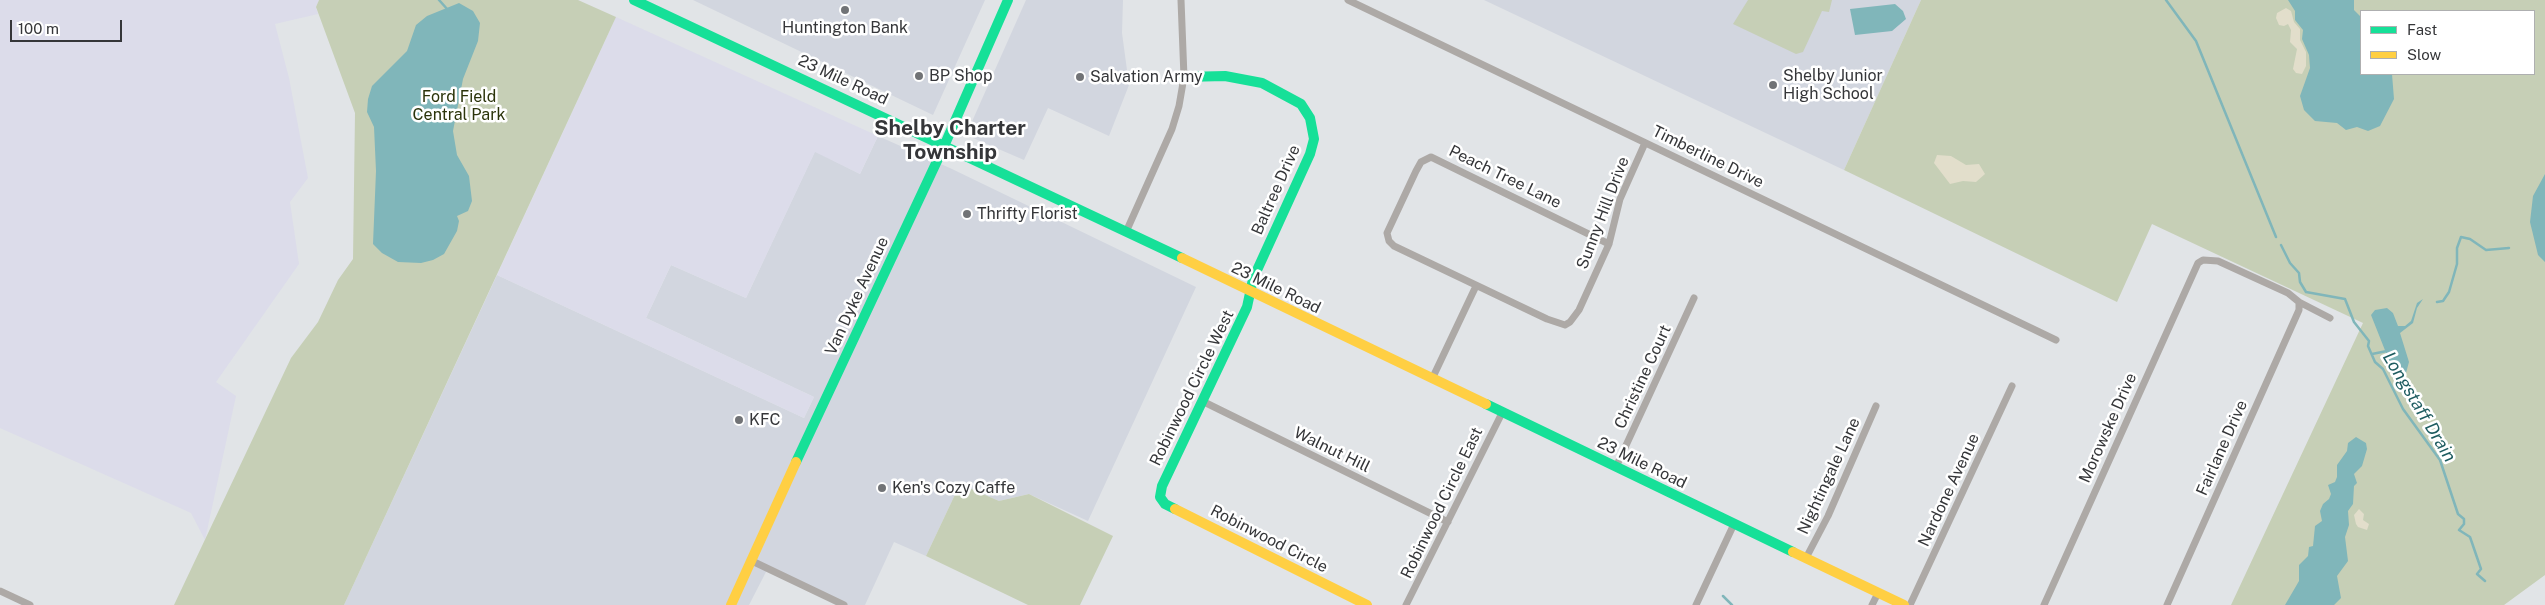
<!DOCTYPE html>
<style>
body{margin:0}
#map{position:relative;width:2545px;height:605px;overflow:hidden;background:#e1e4e7;font-family:"Public Sans",sans-serif}
canvas{display:block}
.legend{position:absolute;left:2360px;top:10px;width:175px;height:65px;box-sizing:border-box;background:#fff;border:1px solid #aeafb0;margin:0;padding:6px 9px;list-style:none;font-size:15px;color:#353639}
.legend li{display:flex;align-items:center;gap:10px;height:25px}
.legend b{width:25px;border:1px solid #aeafb0}
.scale{position:absolute;left:10px;top:20px;width:112px;height:22px;box-sizing:border-box;border:2px solid #353639;border-top:0;padding-left:6px;font-size:15px;line-height:18px;white-space:nowrap;color:#353639;-webkit-text-stroke:4px #fff;paint-order:stroke}
</style>
<div id="map">
<canvas width="2545" height="605"></canvas>
<ul class="legend">
<li><b style="height:6px;background:#16e098"></b>Fast</li>
<li><b style="height:6px;background:#ffcf43"></b>Slow</li>
</ul>
<div class="scale">100 m</div>
</div>
<script>
const context = document.querySelector('canvas').getContext('2d');
context.lineJoin = 'round';
function fillPath(path, color) { context.fillStyle = color; context.fill(path, 'evenodd'); }
const shape = rows => new Path2D(rows.map(r => 'M' + r).join(''));
function trace(path, color, width, dash) { context.strokeStyle = color; context.lineWidth = width; context.lineCap = dash ? 'butt' : 'round'; context.setLineDash(dash || []); context.stroke(path); }
function drawText(font, color, halo, rows, align = 'center') {
  context.font = font + ' "Public Sans",sans-serif'; context.lineWidth = 5; context.setLineDash([]); context.textBaseline = 'middle'; context.strokeStyle = halo; context.fillStyle = color; for (const [text, x, y, turn = 0] of rows) {
    context.save(); context.translate(x, y); context.rotate((+turn || 0) * Math.PI / 180); context.textAlign = isNaN(turn) ? turn : align; if (halo) context.strokeText(text, 0, 0); context.fillText(text, 0, 0); context.restore();
  }
}
fillPath(shape([
 [693,0,985,0,933,115],
 [1026,0,1123,0,1122,33,1129,85,1109,136,1048,108,1024,160,966,135],
 [1484,0,1921,0,1844,170],
 [878,136,952,169,1196,287,1088,521,1029,494,999,501,960,484,926,556,894,542,865,605,844,605,768,568,749,605,344,605,497,275,804,418,814,397,646,318,671,265,746,298,815,151,860,174]
]), '#d2d6df');
fillPath(shape([
 [0,0,319,0,316,7,318,14,275,24,289,78,308,178,290,202,299,264,216,382,236,396,205,540,191,513,0,428],
 [616,17,878,136,860,174,815,152,746,298,671,265,646,318,814,397,804,418,497,275]
]), '#dcdcea');
fillPath(shape([
 [319,0,578,0,616,17,344,605,174,605,291,358,318,322,338,280,353,259,355,113,316,7],
 [1748,0,1832,0,1829,12,1822,11,1803,52,1796,54,1733,24],
 [1921,0,2545,0,2545,575,2504,605,2231,605,2363,323,2152,224,2117,302,1844,170],
 [2361,11,2534,11,2534,74,2361,74],
 [960,484,999,501,1029,494,1113,536,1080,605,1028,605,926,556]
]), '#c6cfb6');
fillPath(shape([
 [2286,8,2291,11,2294,22,2300,29,2300,40,2306,52,2306,66,2302,74,2296,73,2293,69,2297,49,2290,42,2291,30,2288,24,2284,26,2279,25,2276,18,2277,13],
 [1937,155,1951,156,1966,165,1979,164,1985,174,1976,182,1963,181,1950,184,1934,163],
 [2359,509,2364,514,2363,520,2369,524,2367,530,2358,527,2356,524,2354,515]
]), '#e2decb');
fillPath(shape([
 [2288,0,2354,0,2354,10,2361,17,2361,74,2392,74,2394,99,2380,126,2368,131,2357,127,2346,130,2337,123,2315,121,2304,110,2300,96,2310,68,2309,55,2302,39,2303,30,2295,20,2295,11],
 [459,3,473,11,480,23,478,41,463,79,453,131,457,155,469,176,472,201,468,211,457,216,459,221,457,231,444,254,433,260,421,263,398,262,382,253,373,244,376,171,374,127,367,112,368,99,372,86,407,51,416,25,427,16],
 [1895,4,1903,11,1906,19,1892,31,1855,35,1850,9],
 [2545,174,2545,262,2538,255,2530,222,2533,196],
 [2423,299,2417,308,2413,323,2400,333,2409,362,2406,373,2400,378,2394,373,2371,315,2375,310,2387,308,2393,313,2398,326,2405,326,2411,321,2417,303],
 [2356,437,2366,443,2367,449,2362,466,2354,474,2357,483,2354,486,2353,504,2348,511,2349,525,2345,537,2348,561,2337,576,2341,598,2334,605,2285,605,2299,581,2299,565,2308,556,2309,547,2313,546,2315,526,2322,521,2320,511,2323,504,2329,499,2331,494,2328,485,2335,482,2337,477,2337,465,2347,451,2348,443]
]), '#80b6ba');
trace(shape([
 [439,0,448,10],
 [2166,0,2196,41,2276,237],
 [2281,245,2290,263,2299,273,2300,282,2306,292,2345,299,2354,322,2369,341,2368,346,2375,362,2383,369,2403,409,2440,460,2458,514,2464,519,2464,524,2459,530,2470,537,2481,569,2477,574,2485,581],
 [2437,302,2443,301,2449,292,2457,264,2457,248,2461,237,2470,239,2486,250,2509,248],
 [2372,354,2387,351],
 [1723,596,1732,605]
]), '#80b6ba', 2.5);
trace(shape([
 [1348,0,2056,340],
 [1126,232,1172,129,1179,106,1184,77,1181,0],
 [1609,244,1431,157,1421,162,1416,171,1387,233,1389,241,1394,246,1547,319,1565,325,1570,322,1579,310,1609,244,1620,199,1645,143],
 [1432,379,1476,286],
 [1204,402,1448,522],
 [1616,467,1694,298],
 [1806,558,1828,516,1876,406],
 [752,561,844,605],
 [0,591,30,605],
 [1406,605,1502,413],
 [1696,605,1734,524],
 [1872,605,1878,593],
 [1910,605,2012,386],
 [2044,605,2198,263,2203,260,2218,261,2288,293,2299,302,2330,318],
 [2167,605,2299,310,2299,302]
]), '#ada9a6', 7);
trace(shape([
 [634,0,1182,258],
 [1486,404,1793,552],
 [796,462,945,144,1008,0],
 [1175,509,1165,504,1160,497,1162,486,1247,307,1253,279,1310,154,1314,139,1310,118,1301,104,1262,83,1225,76,1184,77]
]), '#16e098', 10);
trace(shape([
 [1182,258,1486,404],
 [1175,509,1367,605],
 [1793,552,1904,605],
 [731,605,796,462]
]), '#ffcf43', 10);
for (const [x, y, r, color] of [
 [845,10,5,"#717376"],
 [919,76,5,"#717376"],
 [1080,77,5,"#717376"],
 [1773,85,5,"#717376"],
 [967,214,5,"#717376"],
 [739,420,5,"#717376"],
 [882,488,5,"#717376"]
]) { const dot = new Path2D(); dot.arc(x, y, r, 0, 2 * Math.PI); context.fillStyle = color; context.fill(dot); trace(dot, '#fff', 2); }
drawText('16px', '#353639', '#fff', [
 ["Huntington Bank",845,28,"center"],
 ["BP Shop",929,76],
 ["Shelby Junior",1783,76],
 ["High School",1783,94],
 ["Salvation Army",1090,77],
 ["Thrifty Florist",977,214],
 ["KFC",749,420],
 ["Ken's Cozy Caffe",892,488]
], 'left');
drawText('16px', '#353639', '#fff', [
 ["23 Mile Road",843,80,25],
 ["Timberline Drive",1708,157,26],
 ["Peach Tree Lane",1505,177,26],
 ["Baltree Drive",1276,190,-66],
 ["Sunny Hill Drive",1603,213,-69],
 ["23 Mile Road",1276,288,26],
 ["Van Dyke Avenue",857,296,-65],
 ["Christine Court",1643,377,-65],
 ["Robinwood Circle West",1192,388,-64],
 ["Morowske Drive",2108,428,-66],
 ["Fairlane Drive",2222,448,-66],
 ["Walnut Hill",1332,450,26],
 ["23 Mile Road",1642,463,26],
 ["Nightingale Lane",1829,476,-65],
 ["Nardone Avenue",1949,490,-65],
 ["Robinwood Circle East",1442,503,-64],
 ["Robinwood Circle",1269,539,27]
]);
drawText('16px', '#2b340a', '#fff', [
 ["Ford Field",459,97],
 ["Central Park",459,115]
]);
drawText('italic 18px', '#1e5c60', '#fff', [
 ["Longstaff Drain",2419,407,59]
]);
drawText('bold 21px', '#353639', '#fff', [
 ["Shelby Charter",950,129],
 ["Township",950,153]
]);
</script>
